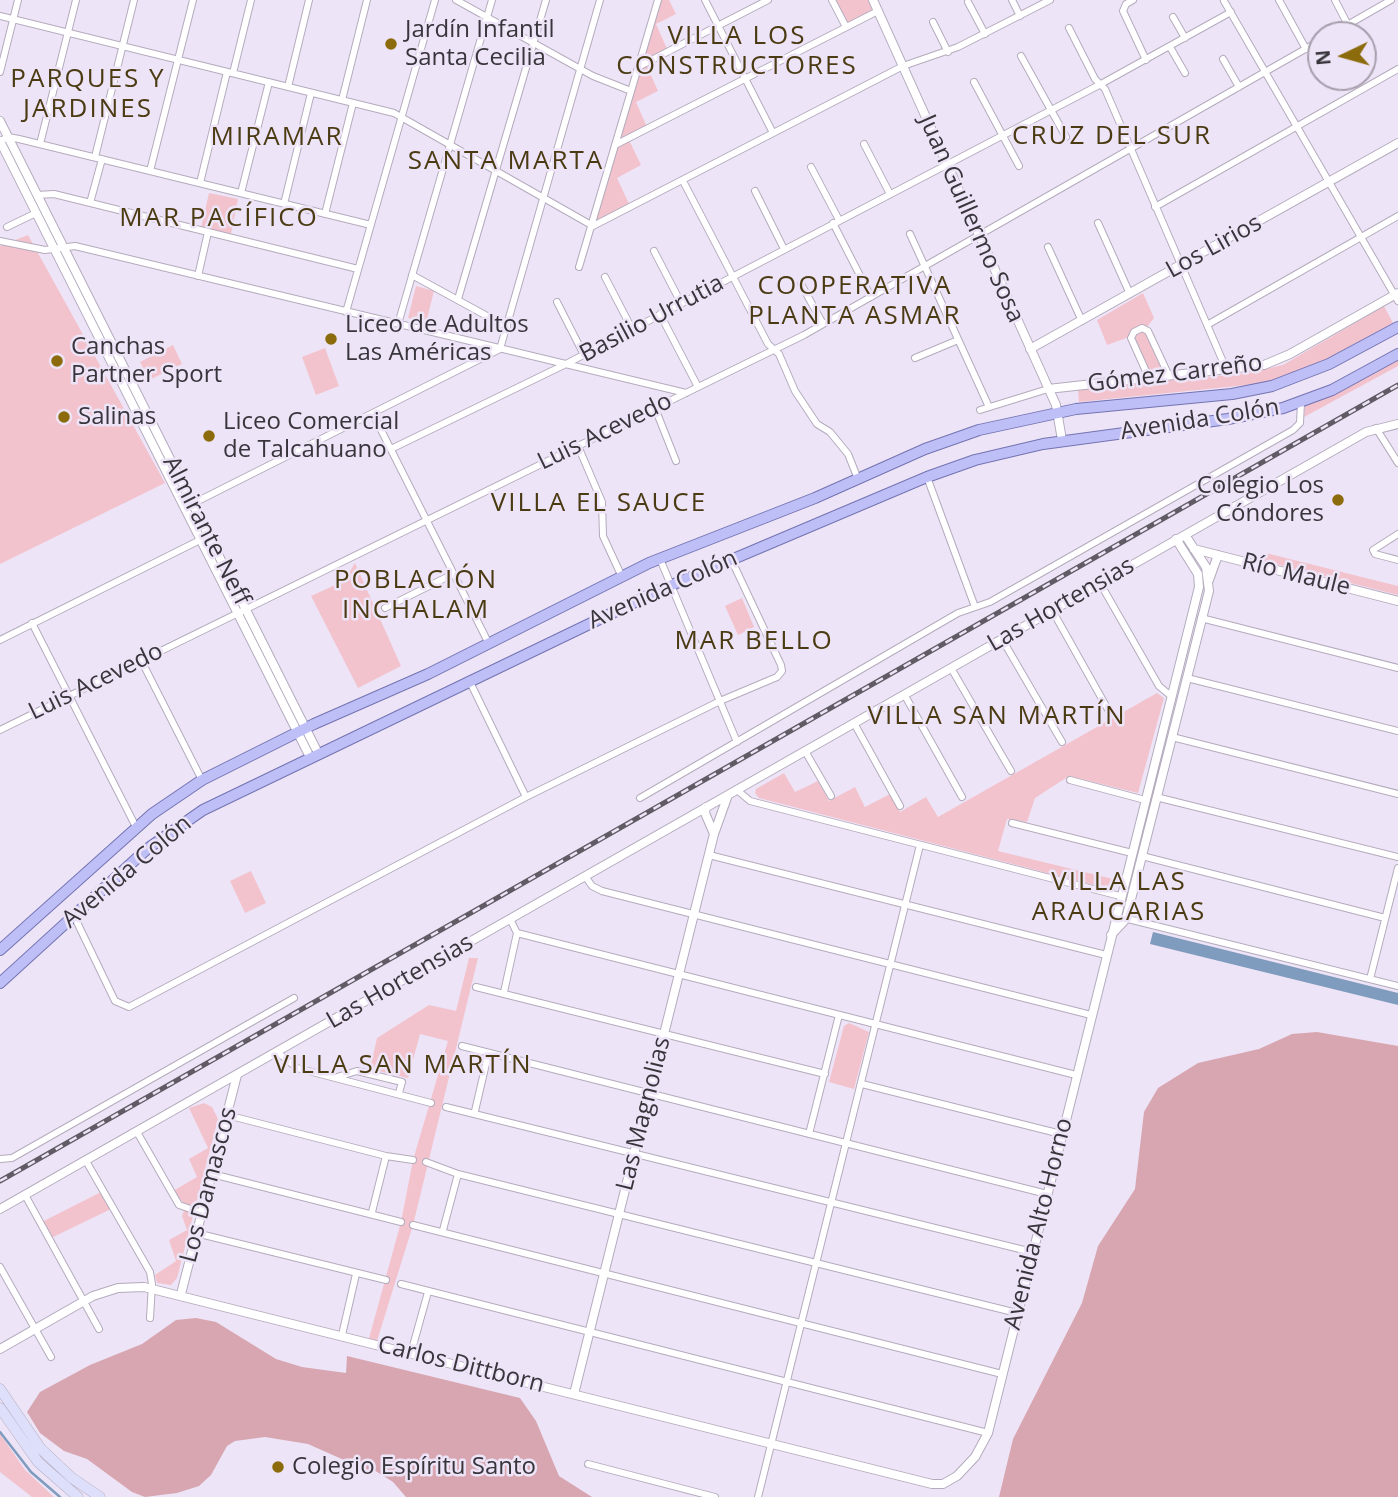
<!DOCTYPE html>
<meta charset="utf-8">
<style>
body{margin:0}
#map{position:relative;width:1398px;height:1497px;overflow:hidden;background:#eee4f7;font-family:"Open Sans",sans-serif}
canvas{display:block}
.north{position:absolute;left:1307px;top:21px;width:70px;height:70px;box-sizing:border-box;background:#eee4f7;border:2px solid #a69eac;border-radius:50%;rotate:265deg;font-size:19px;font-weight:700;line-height:28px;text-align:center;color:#39353c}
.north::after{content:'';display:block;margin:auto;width:24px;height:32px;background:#8b6b0b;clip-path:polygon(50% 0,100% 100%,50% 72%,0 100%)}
</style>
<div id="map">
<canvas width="1398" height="1497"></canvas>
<div class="north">N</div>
</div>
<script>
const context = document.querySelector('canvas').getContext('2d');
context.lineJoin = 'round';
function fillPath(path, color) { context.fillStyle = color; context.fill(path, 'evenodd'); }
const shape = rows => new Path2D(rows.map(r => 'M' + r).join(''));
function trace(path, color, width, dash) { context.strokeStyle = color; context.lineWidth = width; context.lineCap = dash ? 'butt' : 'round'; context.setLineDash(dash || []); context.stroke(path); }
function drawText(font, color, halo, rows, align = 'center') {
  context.font = font + ' "Open Sans",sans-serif'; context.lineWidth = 5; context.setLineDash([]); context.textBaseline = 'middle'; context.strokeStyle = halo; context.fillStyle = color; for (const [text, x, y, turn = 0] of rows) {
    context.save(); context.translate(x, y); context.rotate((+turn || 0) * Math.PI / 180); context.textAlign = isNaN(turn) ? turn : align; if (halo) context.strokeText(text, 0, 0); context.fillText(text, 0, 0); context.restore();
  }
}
fillPath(shape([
 [659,0,669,0,676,14,656,24,668,51,640,65],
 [834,0,871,0,876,10,846,24],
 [646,64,658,91,636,102,647,127,617,143,639,68],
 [629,140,641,165,617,178,630,206,595,224,616,147],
 [209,193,238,199,231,234,201,228],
 [28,235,165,483,0,564,0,246],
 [416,286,434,291,426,323,408,318],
 [1143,293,1154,318,1144,331,1161,368,1149,370,1132,336,1107,345,1097,320],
 [1384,306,1393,323,1312,367,1267,383,1079,402,1078,389,1248,373,1283,365],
 [173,345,182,364,149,380,140,362],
 [325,348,339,386,316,395,302,357],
 [1398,358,1398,366,1304,417,1305,405],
 [1266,553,1398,586,1398,595,1264,561],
 [355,563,401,666,358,688,311,596,344,581],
 [742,598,754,627,738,635,725,606],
 [1157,693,1164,698,1138,793,1069,776,1035,798,1027,822,1007,819,998,851,1113,879,1109,889,759,798,755,793,756,789,784,773,795,792,818,781,829,801,855,787,865,807,890,794,900,812,926,797,938,817],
 [251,871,266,903,245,913,230,881],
 [469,958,478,958,413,1225,376,1344,368,1342,401,1222,413,1160,448,1041,420,1034,408,1078,370,1069,377,1038,429,1005,456,1011],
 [849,1023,869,1032,854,1089,829,1082,844,1026],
 [204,1103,212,1107,218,1119,177,1278,171,1285,157,1283,155,1275,176,1261,169,1240,187,1230,182,1216,184,1210,192,1212,173,1191,197,1177,189,1159,208,1148,189,1108],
 [101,1192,111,1209,47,1240,38,1224],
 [0,1434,25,1470,54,1497,32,1497,0,1472]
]), '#f2c3cd');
fillPath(shape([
 [1317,1032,1398,1046,1398,1497,999,1497,1013,1439,1082,1303,1098,1246,1135,1189,1144,1112,1158,1088,1198,1063,1259,1049,1292,1034],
 [196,1318,216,1322,276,1359,302,1367,346,1373,347,1356,520,1398,536,1421,559,1476,592,1497,406,1497,393,1482,374,1470,341,1468,344,1460,308,1444,265,1437,235,1441,227,1446,211,1475,199,1486,177,1493,145,1497,132,1492,87,1459,64,1451,40,1433,27,1412,40,1392,90,1365,142,1344,176,1320]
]), '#d7a6b0');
fillPath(shape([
 [1153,932,1398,993,1398,1005,1150,944]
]), '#7f9bbd');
trace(shape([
 [0,1432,31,1472,60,1497]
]), '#7f9bbd', 2.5);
const minor = shape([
 [456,0,593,76,631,91],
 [705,0,773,133],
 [832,0,846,27],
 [1012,0,1020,16],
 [1133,0,1126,4,1123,11,1146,60],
 [1279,0,1306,49],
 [1335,0,1348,25],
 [1224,1,1398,301],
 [968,2,985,34],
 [0,16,394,113,593,226,903,66,958,47,1050,0],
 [1173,17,1185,38],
 [933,22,948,52],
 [1069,28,1095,79,1105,89,1227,371],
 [1330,35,1391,0],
 [1170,47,1185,73],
 [1021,56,1066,137],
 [1223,59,1239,87],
 [638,67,768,0],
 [0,72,18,0],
 [233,73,251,0],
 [974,82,1019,166],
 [288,87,309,0],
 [342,100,367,0],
 [0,141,8,137,19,139,371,225],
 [40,144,76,0],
 [864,144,890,194],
 [615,145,878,11],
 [95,157,134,0],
 [811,167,839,220],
 [150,171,193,0],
 [683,181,768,344,779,354,795,391,817,424,830,432,848,454,858,479],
 [200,183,227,72],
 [755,191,784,249],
 [241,193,269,82],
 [37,195,54,194,358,269],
 [90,203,102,159],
 [284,204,311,93],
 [1155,207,1398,69],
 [325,214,353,103],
 [833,223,871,297],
 [1098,223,1130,294],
 [7,227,36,213],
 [910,234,989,407],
 [0,241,45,250,75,246,686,393],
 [1048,247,1082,321],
 [654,251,681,303],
 [579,267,658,0],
 [412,275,507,327],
 [198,276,208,232],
 [605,277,632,329],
 [801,284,823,324],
 [458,299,546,0],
 [557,302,584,355],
 [346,312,435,0],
 [660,314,698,387],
 [398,324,492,0],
 [1207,325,1398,216],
 [915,358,958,340],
 [1149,378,1131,338,1134,332,1142,328,1148,331,1169,376],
 [655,408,676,461],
 [980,410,1048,389],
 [373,414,489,644],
 [1376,428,1398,463],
 [578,446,602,502,603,536,622,577],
 [391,449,566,364,1101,84,1231,12],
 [927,477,975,607],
 [188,506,500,349,600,0],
 [1398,534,1373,550,1375,554,1398,560],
 [660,559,737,742],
 [1100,583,1159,686,1171,696],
 [385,608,453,574],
 [1052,610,1110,713],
 [1201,618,1398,668],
 [32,623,136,827],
 [1002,639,1062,742],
 [0,640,202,539],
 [141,660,202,780],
 [951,668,1011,771],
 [1187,678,1398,731],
 [469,680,526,797],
 [904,694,962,797],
 [854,723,900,806],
 [0,730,804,335,1321,40],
 [1172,737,1398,794],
 [805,751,831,796],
 [1070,780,1145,800],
 [737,790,750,801,1120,896],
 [1156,797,1398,857],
 [640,798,958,613,990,602,1293,430,1300,423,1301,402],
 [1012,823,1132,853],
 [709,855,1106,955],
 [1142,856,1385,918],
 [585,876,592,886,602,891,1091,1015],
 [74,916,115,1001,129,1007,526,797,720,701,777,677,782,671,781,665,731,559],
 [1124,918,1398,986],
 [510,919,517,933,1076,1075],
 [1370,979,1398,868],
 [476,987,825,1074],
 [504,992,517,933],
 [462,1046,1047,1194],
 [277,1052,297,1068,431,1103],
 [337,1077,357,1071,402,1082,399,1093],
 [862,1084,1061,1134],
 [446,1107,1032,1252],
 [475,1111,488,1055],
 [227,1115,386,1156,413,1160],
 [137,1132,179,1205,202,1213],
 [809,1134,839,1015],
 [0,1159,12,1158,294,998],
 [86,1161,150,1272,152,1284,150,1318],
 [426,1162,458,1174,1017,1313],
 [212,1174,401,1222],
 [25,1195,99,1329],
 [372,1212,386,1156],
 [413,1225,1002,1374],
 [443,1230,458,1174],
 [196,1233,386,1280],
 [0,1267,51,1357],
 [401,1284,988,1433],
 [342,1335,356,1274],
 [411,1353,428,1292],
 [588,1464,715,1497],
 [758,1497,920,845]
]);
const tertiary = shape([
 [873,0,1056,405,1062,440],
 [0,121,318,753],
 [0,141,310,757],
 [1030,349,1398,143],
 [1048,389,1264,365,1290,354,1398,293],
 [1194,549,1398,601],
 [1209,580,1218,555],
 [706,807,705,813,714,834],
 [1111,935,1126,919,1209,591,1206,567,1185,535],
 [0,1209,1366,432,1398,424],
 [181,1294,237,1075],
 [0,1349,93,1296,118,1288,144,1287,932,1484,943,1484,957,1476,975,1457,988,1433,1199,587,1198,574,1176,539],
 [574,1394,714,834,728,795]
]);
const secondary = shape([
 [0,1389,41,1449,72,1478,100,1497],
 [0,1408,38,1462,78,1497]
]);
const primary = shape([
 [0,950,152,814,202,780,314,724,428,674,649,563,815,498,925,449,979,430,1076,409,1232,394,1272,386,1329,364,1398,327],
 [0,983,147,849,203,810,660,590,927,477,975,460,1043,444,1228,419,1283,408,1332,390,1398,354]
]);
trace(minor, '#b4abbd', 8);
trace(tertiary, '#b4abbd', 10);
trace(secondary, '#b4abbd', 11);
trace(primary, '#7373b1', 12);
trace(minor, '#fff', 6);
trace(tertiary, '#fff', 8);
trace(secondary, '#dedffa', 10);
trace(primary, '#bebff6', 10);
const rail = shape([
 [0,1181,1398,385]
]);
trace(rail, '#605b64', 5);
trace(rail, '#eee4f7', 2.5, [8]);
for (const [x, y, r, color] of [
 [391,44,7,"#8b6b0b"],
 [331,339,7,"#8b6b0b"],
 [57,361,7,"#8b6b0b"],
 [64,417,7,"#8b6b0b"],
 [209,436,7,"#8b6b0b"],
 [1338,500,7,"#8b6b0b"],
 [278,1467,7,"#8b6b0b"]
]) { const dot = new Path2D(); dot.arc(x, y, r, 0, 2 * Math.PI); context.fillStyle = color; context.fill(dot); trace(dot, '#eee4f7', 2.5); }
drawText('24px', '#39353c', '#eee4f7', [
 ["Jardín Infantil",405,30],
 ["Santa Cecilia",405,58],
 ["Liceo de Adultos",345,325],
 ["Las Américas",345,353],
 ["Canchas",71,347],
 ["Partner Sport",71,375],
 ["Salinas",78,417],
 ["Liceo Comercial",223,422],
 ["de Talcahuano",223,450],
 ["Colegio Los",1324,486,"right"],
 ["Cóndores",1324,514,"right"],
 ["Colegio Espíritu Santo",292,1467]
], 'left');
drawText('24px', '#39353c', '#eee4f7', [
 ["Juan Guillermo Sosa",971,219,66],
 ["Los Lirios",1214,247,-29],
 ["Basilio Urrutia",652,319,-28],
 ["Gómez Carreño",1175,374,-7],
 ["Avenida Colón",1200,420,-9],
 ["Luis Acevedo",605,432,-26],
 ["Almirante Neff",206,531,63],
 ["Río Maule",1296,575,14],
 ["Avenida Colón",663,590,-24],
 ["Las Hortensias",1061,605,-30],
 ["Luis Acevedo",96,682,-26],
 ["Avenida Colón",127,872,-40],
 ["Las Hortensias",400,982,-30],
 ["Las Magnolias",644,1114,-76],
 ["Los Damascos",209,1185,-75],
 ["Avenida Alto Horno",1039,1224,-76],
 ["Carlos Dittborn",461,1365,14]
]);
context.letterSpacing = '2px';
drawText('26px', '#4b3b13', '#eee4f7', [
 ["VILLA LOS",737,37],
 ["CONSTRUCTORES",737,67],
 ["PARQUES Y",88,80],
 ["JARDINES",88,110],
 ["CRUZ DEL SUR",1112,137],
 ["MIRAMAR",277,138],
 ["SANTA MARTA",506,162],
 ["MAR PACÍFICO",219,219],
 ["COOPERATIVA",855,287],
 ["PLANTA ASMAR",855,317],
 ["VILLA EL SAUCE",599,504],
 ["POBLACIÓN",416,581],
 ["INCHALAM",416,611],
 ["MAR BELLO",754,642],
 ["VILLA SAN MARTÍN",997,717],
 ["VILLA LAS",1119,883],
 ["ARAUCARIAS",1119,913],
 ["VILLA SAN MARTÍN",403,1066]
]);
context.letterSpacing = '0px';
</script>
